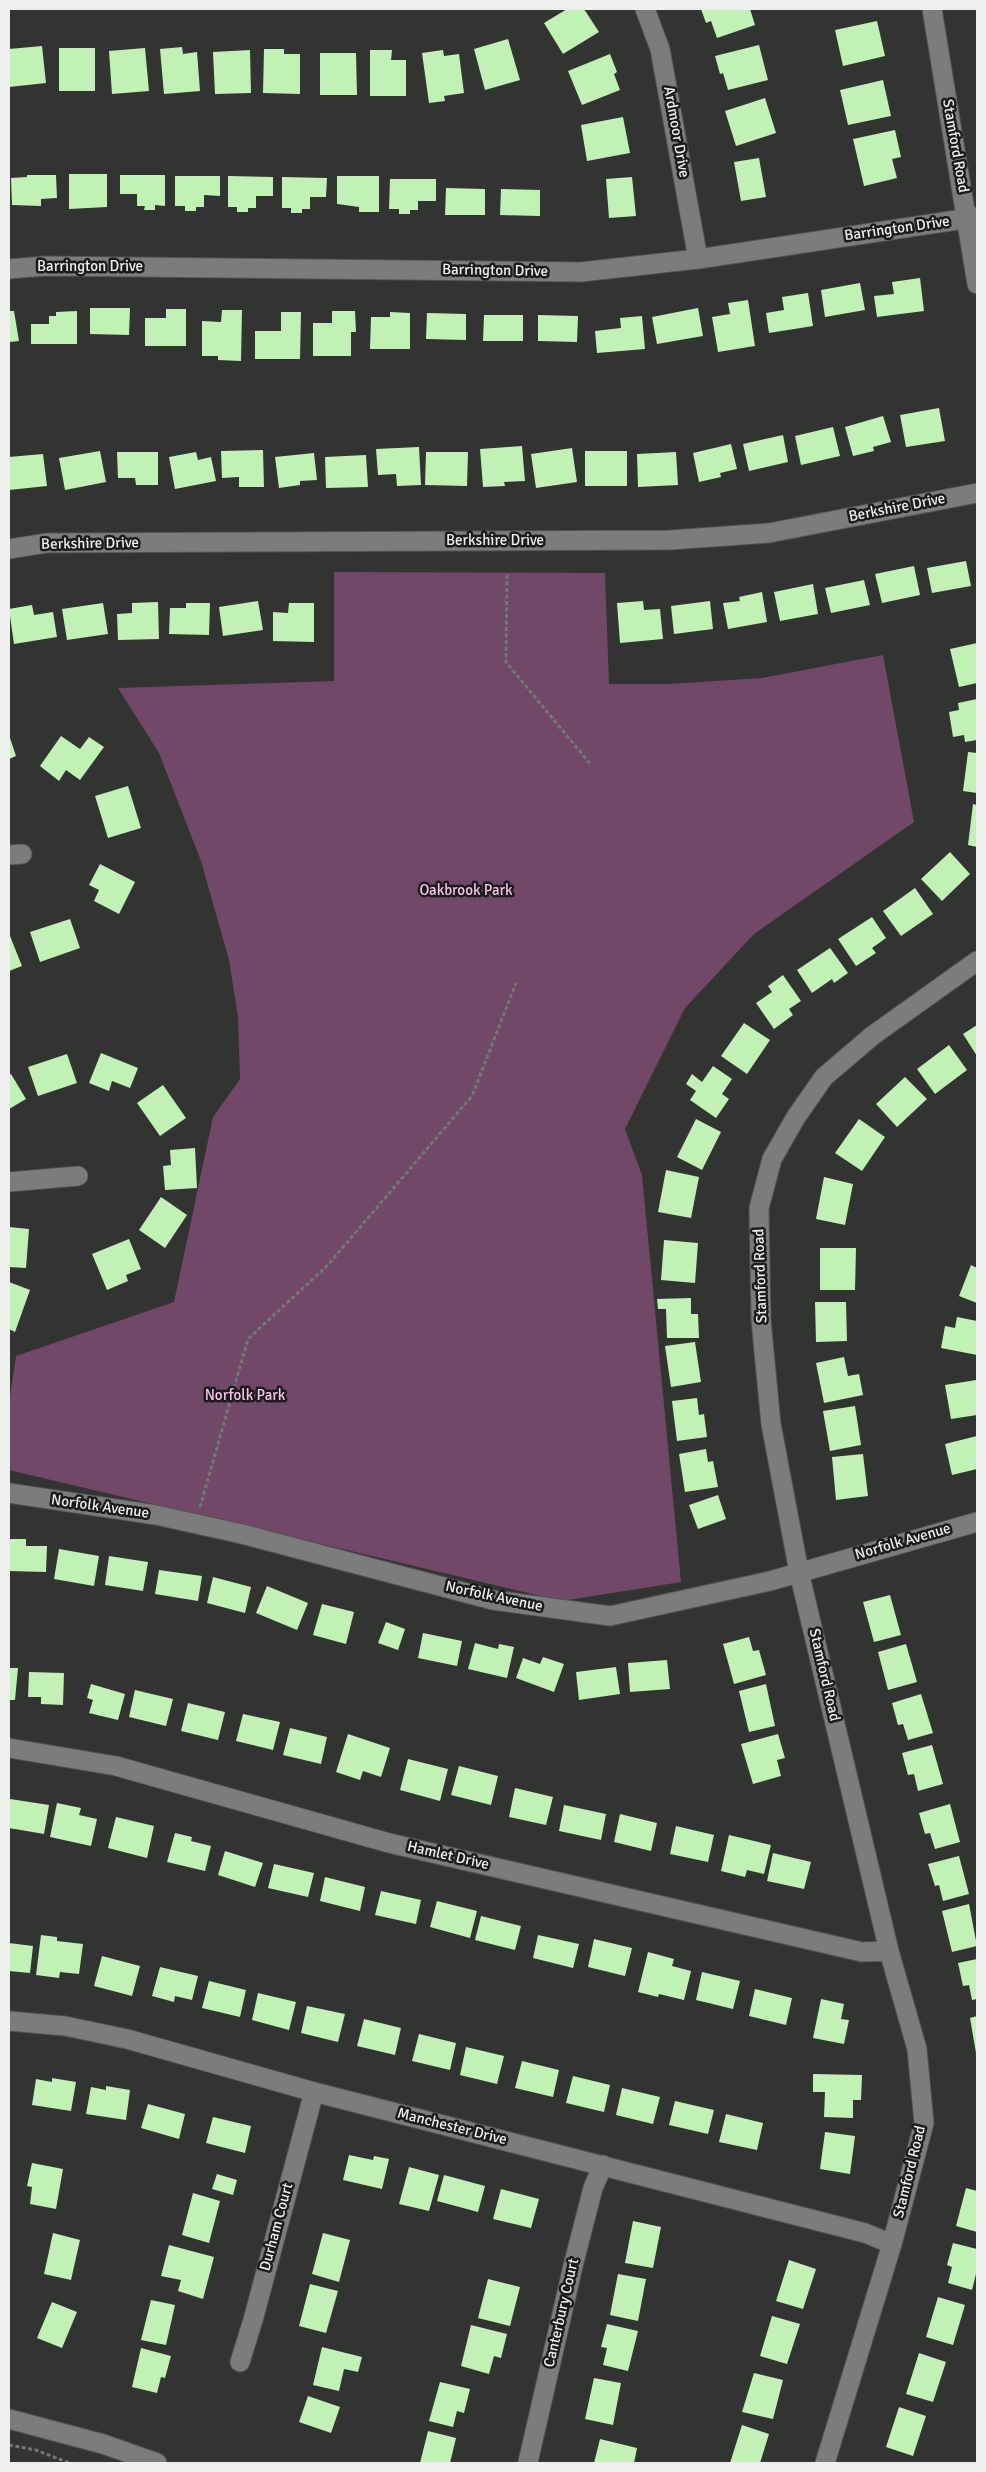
<!DOCTYPE html>
<style>
body{margin:0}
#map{position:relative;width:986px;height:2472px;overflow:hidden;background:#313430;font-family:Signika,sans-serif}
canvas{display:block}
.frame{position:absolute;inset:0;border:10px solid #eef0ee;pointer-events:none}
</style>
<div id="map">
<canvas width="986" height="2472"></canvas>
<div class="frame"></div>
</div>
<script>
const context = document.querySelector('canvas').getContext('2d');
context.lineJoin = 'round';
function fillPath(path, color) { context.fillStyle = color; context.fill(path, 'evenodd'); }
const shape = rows => new Path2D(rows.map(r => 'M' + r).join(''));
function trace(path, color, width, dash) { context.strokeStyle = color; context.lineWidth = width; context.lineCap = dash ? 'butt' : 'round'; context.setLineDash(dash || []); context.stroke(path); }
function drawText(font, color, halo, rows, align = 'center') {
  context.font = font + ' Signika,sans-serif'; context.lineWidth = 5; context.setLineDash([]); context.textBaseline = 'middle'; context.strokeStyle = halo; context.fillStyle = color; for (const [text, x, y, turn = 0] of rows) {
    context.save(); context.translate(x, y); context.rotate((+turn || 0) * Math.PI / 180); context.textAlign = isNaN(turn) ? turn : align; if (halo) context.strokeText(text, 0, 0); context.fillText(text, 0, 0); context.restore();
  }
}
fillPath(shape([
 [334,572,605,573,609,684,668,684,762,678,883,655,914,822,754,934,685,1008,625,1129,642,1175,681,1582,562,1601,9,1470,9,1403,16,1356,174,1302,213,1117,240,1079,238,1017,229,960,201,861,159,753,118,688,334,681]
]), '#714867');
fillPath(shape([
 [567,9,584,9,599,32,563,54,544,23],
 [701,9,750,9,755,25,717,38,711,21,706,23],
 [877,21,885,56,843,66,835,30],
 [508,39,520,80,485,90,474,49],
 [759,45,768,80,728,90,723,73,720,74,715,56],
 [42,46,46,83,9,87,9,49],
 [182,47,183,54,197,52,200,91,164,94,160,49],
 [59,48,95,48,95,91,59,91],
 [145,48,149,91,112,94,109,51],
 [264,49,284,49,284,54,300,54,300,94,263,93],
 [250,50,251,93,215,94,213,52],
 [370,50,392,50,391,60,406,60,406,96,370,96],
 [443,50,444,56,459,54,464,93,444,96,445,101,429,103,422,53],
 [320,53,356,53,357,95,320,95],
 [610,54,617,72,614,74,620,90,582,105,568,71],
 [883,80,891,116,848,125,840,90],
 [765,98,776,133,736,146,725,111],
 [623,117,630,153,587,161,581,125],
 [895,130,901,157,892,159,897,178,864,186,853,139],
 [759,158,766,197,741,201,734,162],
 [69,174,107,174,107,207,69,209],
 [27,175,56,175,57,198,41,199,41,206,12,205,11,178,27,177],
 [120,175,165,175,165,206,155,205,155,210,144,210,145,206,137,206,137,194,120,194],
 [175,176,220,176,220,196,204,195,204,207,196,207,196,211,185,211,185,206,175,206],
 [228,176,273,177,273,196,256,196,256,208,248,208,248,212,237,212,237,207,228,207],
 [337,176,379,176,379,212,359,212,359,207,337,204],
 [282,177,327,178,326,197,310,197,310,209,302,209,302,213,291,213,291,208,282,208],
 [632,177,636,216,609,218,606,179],
 [390,179,436,179,436,201,418,201,418,210,410,210,410,214,399,214,399,209,389,209],
 [446,188,485,189,485,215,445,215],
 [501,189,540,190,540,216,500,215],
 [920,278,924,311,877,317,874,296,894,294,892,282],
 [860,283,865,310,825,317,821,290],
 [808,293,813,326,769,333,766,313,784,310,782,297],
 [748,300,755,346,718,352,712,317,730,314,728,303],
 [90,308,130,308,129,335,90,334],
 [698,308,703,336,657,344,652,317],
 [166,309,186,309,186,346,145,346,145,318,166,318],
 [222,310,242,310,241,361,218,360,218,356,202,356,202,321,221,322],
 [9,311,14,311,19,341,9,342],
 [77,311,77,344,31,344,31,324,49,324,49,316,56,316,56,312],
 [332,311,355,311,356,332,351,332,351,356,313,356,313,323,332,323],
 [281,312,301,312,300,359,255,359,255,331,281,331],
 [390,312,410,313,410,349,370,349,371,317,390,317],
 [427,313,466,314,466,340,426,339],
 [484,315,523,315,523,341,483,341],
 [538,315,578,316,577,342,538,341],
 [642,316,645,349,597,353,595,331,621,328,620,318],
 [939,408,945,441,906,447,900,415],
 [883,416,891,442,873,447,874,451,853,456,845,427],
 [833,427,840,456,801,465,795,436],
 [783,435,788,462,749,471,743,444],
 [731,444,737,469,720,473,721,477,699,482,693,453],
 [522,446,525,481,504,482,505,486,483,487,480,449],
 [419,447,421,485,397,486,396,474,378,475,376,449],
 [572,448,577,482,536,488,531,454],
 [263,450,264,487,239,487,239,477,222,478,221,451],
 [100,451,106,482,65,490,59,458],
 [585,451,627,451,627,486,585,486],
 [117,452,158,452,158,485,136,485,135,478,118,478],
 [196,452,198,460,211,457,216,481,175,489,169,457],
 [426,452,468,452,467,486,425,485],
 [676,452,678,485,638,487,637,454],
 [314,453,317,480,300,481,300,485,279,488,275,457],
 [43,454,47,486,9,490,9,457],
 [366,455,368,487,326,488,325,457],
 [966,561,971,586,932,593,927,568],
 [914,566,920,595,882,603,875,574],
 [864,580,870,605,831,613,825,588],
 [813,584,818,614,780,621,774,592],
 [762,592,767,622,728,629,723,603,740,601,739,597],
 [258,601,263,630,223,636,219,607],
 [643,601,644,610,660,609,663,639,620,643,617,603],
 [710,601,713,629,674,634,671,606],
 [158,602,159,639,118,640,117,614,132,613,132,603],
 [103,603,108,634,67,640,62,609],
 [186,603,210,603,209,635,169,634,170,608,186,608],
 [289,603,314,603,314,642,273,641,273,612,288,613],
 [32,605,34,615,53,612,57,637,14,644,9,609],
 [977,643,977,683,959,687,950,649],
 [977,699,977,740,965,742,964,735,953,737,949,712,959,710,958,703],
 [9,735,16,756,9,759],
 [61,736,80,749,89,737,104,747,80,780,66,770,59,781,40,766],
 [968,752,977,753,977,793,963,791],
 [128,786,141,828,108,838,95,796],
 [973,804,977,805,977,847,968,845],
 [950,852,970,874,942,901,921,879],
 [100,864,135,882,119,914,94,901,99,890,89,885],
 [915,888,933,914,901,936,883,911],
 [872,917,886,938,872,948,876,953,856,966,838,939],
 [70,919,80,948,40,962,30,932],
 [10,936,22,966,9,971,9,937],
 [830,948,848,973,834,983,832,979,812,993,797,970],
 [783,975,801,1001,789,1009,793,1015,774,1029,756,1003,772,992,768,986],
 [744,1023,770,1040,747,1074,721,1056],
 [977,1025,977,1056,963,1034],
 [949,1045,967,1070,935,1094,917,1069],
 [101,1053,138,1068,130,1088,112,1081,109,1091,89,1083],
 [67,1054,77,1083,38,1096,28,1067],
 [713,1066,732,1079,722,1094,729,1099,716,1118,690,1100,696,1091,686,1084,692,1074,702,1082],
 [11,1074,26,1099,9,1109,9,1075],
 [905,1077,927,1099,897,1127,876,1104],
 [163,1085,186,1118,160,1136,137,1103],
 [696,1119,721,1132,702,1170,677,1157],
 [859,1119,885,1137,862,1171,835,1153],
 [195,1148,197,1188,165,1190,163,1166,171,1165,170,1150],
 [666,1170,699,1177,691,1218,658,1212],
 [824,1177,853,1184,845,1225,816,1219],
 [161,1197,187,1215,165,1248,139,1230],
 [9,1227,29,1229,26,1268,9,1267],
 [129,1239,141,1269,126,1275,128,1281,107,1290,92,1254],
 [664,1240,698,1243,695,1283,661,1280],
 [820,1248,856,1248,855,1290,820,1290],
 [971,1265,977,1268,977,1303,959,1296],
 [9,1282,30,1290,15,1332,9,1329],
 [691,1298,691,1314,698,1314,699,1338,667,1338,666,1309,658,1309,657,1299],
 [815,1302,846,1302,847,1341,816,1342],
 [957,1317,977,1321,977,1355,941,1348,945,1326,955,1328],
 [695,1342,701,1382,671,1387,665,1346],
 [844,1357,848,1376,859,1374,863,1395,824,1403,816,1363],
 [976,1380,977,1415,951,1419,945,1385],
 [697,1398,699,1415,704,1414,707,1437,677,1441,672,1401],
 [855,1406,861,1445,830,1451,823,1411],
 [977,1436,977,1469,952,1475,945,1444],
 [706,1449,708,1462,713,1461,718,1487,685,1492,679,1454],
 [863,1454,868,1496,836,1500,832,1457],
 [718,1495,726,1519,698,1529,689,1505],
 [9,1539,26,1539,26,1546,47,1546,46,1572,9,1571],
 [59,1549,99,1556,94,1586,54,1579],
 [109,1556,148,1562,143,1591,105,1585],
 [159,1570,202,1576,198,1601,155,1594],
 [213,1577,251,1587,245,1613,207,1603],
 [267,1586,308,1603,297,1630,256,1613],
 [890,1595,901,1635,874,1642,863,1602],
 [322,1604,354,1612,346,1644,313,1635],
 [386,1622,405,1629,398,1650,378,1643],
 [423,1633,462,1641,457,1666,418,1658],
 [749,1637,753,1651,759,1650,766,1675,734,1684,723,1644],
 [475,1643,498,1649,499,1644,514,1647,507,1678,468,1669],
 [906,1644,917,1682,888,1690,878,1652],
 [543,1657,564,1664,554,1692,516,1678,523,1658,540,1664],
 [667,1660,670,1689,630,1692,628,1663],
 [616,1667,620,1694,579,1700,576,1672],
 [9,1668,18,1668,15,1700,9,1700],
 [29,1672,64,1673,63,1705,41,1704,41,1697,28,1697],
 [91,1684,125,1694,118,1720,89,1713,93,1700,87,1698],
 [766,1684,775,1726,749,1732,739,1691],
 [135,1690,173,1699,166,1726,129,1717],
 [921,1694,933,1733,908,1740,903,1724,898,1725,892,1703],
 [188,1703,225,1712,218,1740,181,1731],
 [243,1714,280,1722,273,1750,236,1741],
 [290,1728,327,1737,321,1764,283,1755],
 [348,1734,390,1748,381,1777,363,1771,360,1780,336,1772],
 [778,1734,785,1758,777,1760,781,1776,753,1784,741,1744],
 [932,1745,943,1784,918,1791,914,1774,908,1775,902,1753],
 [408,1759,448,1769,440,1801,400,1790],
 [459,1766,498,1776,491,1805,451,1795],
 [515,1788,553,1797,546,1825,509,1817],
 [10,1799,49,1805,44,1834,9,1828],
 [57,1803,81,1808,79,1815,97,1819,91,1846,50,1837],
 [950,1804,960,1842,935,1849,930,1833,925,1834,919,1813],
 [564,1805,606,1814,601,1840,559,1831],
 [620,1814,657,1823,651,1851,614,1842],
 [116,1817,154,1826,147,1858,108,1848],
 [676,1826,714,1835,708,1862,670,1854],
 [175,1833,192,1837,191,1841,211,1846,205,1871,167,1862],
 [729,1835,771,1845,764,1874,747,1870,745,1877,721,1871],
 [225,1851,263,1863,255,1887,218,1875],
 [773,1853,811,1862,804,1889,767,1881],
 [959,1856,969,1894,943,1901,939,1885,935,1886,928,1864],
 [274,1864,314,1873,308,1897,268,1888],
 [325,1877,365,1887,360,1911,320,1901],
 [381,1891,421,1900,416,1924,375,1915],
 [437,1901,477,1911,470,1938,430,1927],
 [969,1904,977,1946,952,1952,942,1911],
 [481,1916,521,1926,515,1950,475,1940],
 [41,1935,57,1937,57,1941,83,1944,79,1974,60,1972,59,1978,36,1975],
 [538,1935,579,1944,573,1968,533,1958],
 [594,1939,632,1948,625,1976,588,1967],
 [9,1943,33,1946,30,1973,9,1971],
 [648,1952,674,1959,672,1966,691,1971,684,2000,659,1994,658,1997,638,1992],
 [102,1956,140,1966,132,1996,94,1986],
 [977,1959,977,1999,972,2000,969,1985,963,1986,958,1963],
 [160,1967,198,1976,192,2000,175,1996,174,2002,152,1996],
 [702,1972,740,1981,733,2009,696,2000],
 [209,1981,246,1990,240,2017,202,2008],
 [755,1989,792,1998,786,2025,749,2016],
 [258,1993,296,2002,289,2030,252,2020],
 [821,1999,844,2004,841,2019,849,2020,844,2044,813,2038],
 [307,2006,345,2014,338,2042,301,2033],
 [977,2016,977,2053,976,2053,970,2018],
 [364,2019,401,2028,395,2055,357,2046],
 [419,2034,456,2043,450,2070,412,2061],
 [466,2047,504,2056,497,2084,460,2075],
 [522,2061,559,2070,553,2097,515,2088],
 [813,2074,862,2075,861,2100,853,2100,853,2118,824,2117,825,2092,813,2092],
 [573,2076,610,2085,604,2112,566,2103],
 [52,2078,76,2082,71,2111,32,2105,36,2079,52,2082],
 [106,2086,130,2090,126,2120,86,2114,91,2087,106,2090],
 [622,2088,660,2097,653,2124,616,2115],
 [675,2101,714,2110,708,2134,669,2125],
 [148,2104,185,2114,179,2139,141,2128],
 [726,2114,763,2123,757,2150,719,2142],
 [213,2117,251,2126,245,2153,206,2143],
 [825,2132,855,2136,850,2174,820,2169],
 [349,2155,373,2160,374,2156,389,2159,382,2189,343,2180],
 [32,2163,63,2169,56,2209,30,2204,32,2187,27,2186],
 [409,2167,439,2175,429,2211,399,2204],
 [217,2174,237,2180,233,2195,212,2189],
 [444,2175,485,2186,478,2212,437,2201],
 [966,2188,977,2191,977,2232,956,2226],
 [501,2189,539,2199,531,2228,493,2219],
 [193,2193,220,2201,209,2243,182,2235],
 [633,2221,661,2227,653,2268,625,2263],
 [53,2233,80,2240,71,2280,44,2274],
 [323,2233,350,2240,339,2282,312,2274],
 [953,2243,977,2249,977,2270,972,2290,948,2283,952,2267,947,2265],
 [169,2245,214,2257,203,2299,178,2291,181,2280,161,2276],
 [789,2260,816,2269,803,2309,776,2301],
 [618,2274,646,2279,638,2321,610,2315],
 [488,2279,520,2287,510,2326,478,2318],
 [310,2284,338,2291,326,2333,299,2326],
 [938,2297,965,2305,953,2345,926,2337],
 [151,2300,175,2305,166,2345,141,2340],
 [52,2302,77,2312,62,2348,37,2338],
 [772,2316,800,2324,787,2364,760,2356],
 [607,2324,638,2331,628,2371,603,2365,607,2348,601,2347],
 [471,2325,507,2334,501,2358,494,2356,489,2374,461,2366],
 [322,2347,362,2357,358,2372,344,2369,339,2391,313,2385],
 [141,2348,171,2356,165,2378,161,2377,157,2393,132,2387],
 [919,2353,946,2362,933,2402,906,2394],
 [754,2373,783,2380,773,2419,742,2412],
 [594,2378,621,2383,613,2425,585,2419],
 [440,2382,470,2389,464,2413,457,2411,453,2427,429,2421],
 [308,2396,340,2407,331,2433,299,2422],
 [899,2407,926,2416,913,2456,886,2447],
 [742,2425,769,2434,760,2463,730,2463],
 [428,2431,456,2438,450,2463,420,2463],
 [600,2439,637,2448,634,2463,594,2463]
]), '#c2f1b6');
const minor = shape([
 [645,9,660,49,698,259],
 [932,9,977,284],
 [9,269,45,266,581,272,698,259,977,217],
 [9,549,47,543,670,540,769,533,977,493],
 [9,855,22,854],
 [9,1182,78,1176],
 [9,1493,156,1515,242,1534,493,1600,610,1616,770,1581,977,1522],
 [9,1748,116,1766,389,1843,862,1952,889,1951],
 [9,2021,65,2026,127,2039,314,2092,865,2233,892,2244],
 [240,2362,253,2320,314,2092],
 [9,2419,103,2444,157,2463],
 [528,2462,573,2266,593,2188,603,2165],
 [825,2463,892,2244,924,2123,917,2049,889,1951,799,1572,771,1424,761,1320,759,1208,772,1159,796,1117,824,1077,872,1036,977,961]
]);
trace(minor, '#505350', 21);
trace(shape([
 [507,575,506,662,591,765],
 [200,1507,248,1339,327,1266,472,1096,516,983],
 [9,2445,36,2450,69,2463]
]), '#757774', 3, [4, 2.5]);
trace(minor, '#7a7d79', 19);
drawText('15px', '#eef0ee', '#1a1b1a', [
 ["Ardmoor Drive",676,132,80],
 ["Stamford Road",955,146,80],
 ["Barrington Drive",897,229,-8],
 ["Barrington Drive",90,267],
 ["Barrington Drive",495,271,1],
 ["Berkshire Drive",897,508,-11],
 ["Berkshire Drive",495,541],
 ["Berkshire Drive",90,544,-1],
 ["Stamford Road",761,1276,-92],
 ["Norfolk Avenue",100,1507,8],
 ["Norfolk Avenue",903,1542,-16],
 ["Norfolk Avenue",494,1597,12],
 ["Stamford Road",824,1675,77],
 ["Hamlet Drive",448,1856,13],
 ["Manchester Drive",452,2127,14],
 ["Stamford Road",910,2172,-76],
 ["Durham Court",277,2227,-75],
 ["Canterbury Court",562,2313,-77]
]);
drawText('15px', '#f9c7eb', '#1a1b1a', [
 ["Oakbrook Park",466,891],
 ["Norfolk Park",245,1396]
]);
</script>
